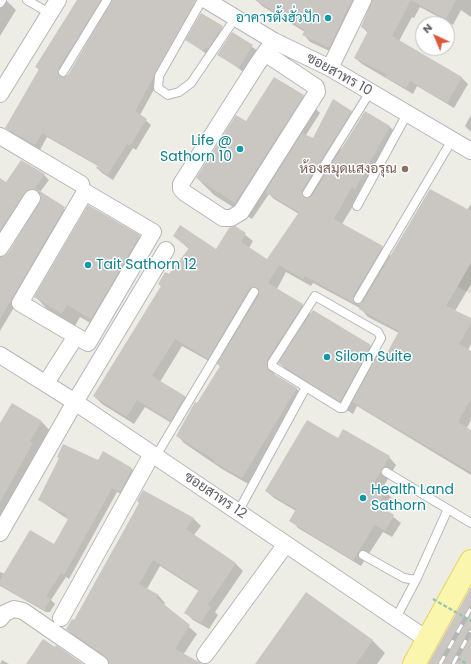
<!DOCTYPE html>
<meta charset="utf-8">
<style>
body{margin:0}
#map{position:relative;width:471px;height:664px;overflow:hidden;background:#eeede5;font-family:Poppins,sans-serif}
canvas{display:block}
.north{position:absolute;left:415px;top:16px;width:40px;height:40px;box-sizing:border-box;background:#fff;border:1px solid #bebfc1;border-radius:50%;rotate:316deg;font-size:11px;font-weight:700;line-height:16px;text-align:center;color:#5d5f64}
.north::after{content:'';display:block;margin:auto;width:14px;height:18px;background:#df583a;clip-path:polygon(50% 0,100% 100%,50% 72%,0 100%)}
</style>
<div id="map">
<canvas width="471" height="664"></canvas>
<div class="north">N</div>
</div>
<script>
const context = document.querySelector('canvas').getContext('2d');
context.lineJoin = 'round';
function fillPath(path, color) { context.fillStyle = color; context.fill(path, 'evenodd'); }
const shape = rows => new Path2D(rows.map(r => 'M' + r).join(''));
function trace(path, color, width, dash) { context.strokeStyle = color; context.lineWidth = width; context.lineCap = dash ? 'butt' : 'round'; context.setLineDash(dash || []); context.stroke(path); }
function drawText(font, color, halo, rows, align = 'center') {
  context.font = font + ' Poppins,Sarabun,sans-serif'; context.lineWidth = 3; context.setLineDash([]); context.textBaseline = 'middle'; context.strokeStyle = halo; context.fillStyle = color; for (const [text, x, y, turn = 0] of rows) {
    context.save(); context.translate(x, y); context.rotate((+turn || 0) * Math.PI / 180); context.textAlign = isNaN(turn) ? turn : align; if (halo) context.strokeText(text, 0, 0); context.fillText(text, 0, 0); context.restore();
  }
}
fillPath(shape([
 [471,252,471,294,453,284]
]), '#dedcd3');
fillPath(shape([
 [0,0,6,0,16,10,0,36],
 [79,0,111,0,63,77,68,76,112,0,190,0,199,8,140,115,151,125,136,150,133,148,113,180,102,173,97,168,98,166,47,137,40,150,11,133,6,128,39,70,36,67],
 [256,0,363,0,336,54,310,42,304,35,305,32,262,6],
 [373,0,471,0,471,17,461,10,453,25,420,7,414,18,412,17,399,41,462,78,468,84,454,108,417,86,413,94,362,64,355,58,368,33,362,27],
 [201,14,227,32,208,55,187,40],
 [233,34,258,51,245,73,218,54],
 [303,96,320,113,306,135,313,139,351,112,358,119,340,148,342,149,365,112,390,127,397,134,342,224,382,247,391,256,467,210,471,204,471,284,455,311,471,319,471,344,468,350,471,352,471,420,467,428,471,431,471,475,357,406,353,414,292,376,279,362,273,371,275,375,296,388,303,396,250,485,222,469,184,443,177,435,221,367,217,363,216,365,182,346,160,382,185,397,192,404,178,427,145,407,134,424,102,404,94,396,162,287,159,284,169,276,189,249,174,236,216,250,235,227,253,241,249,248,268,261,299,214,274,199,269,194,252,219,214,195,197,178,246,122],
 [286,272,311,286,313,283,360,308,368,317,399,333,386,356,379,355,370,346,311,314,302,305,277,289],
 [471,115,471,132,465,126],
 [44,175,49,180,40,192,70,213,0,331,0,262,9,254,41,203,42,195,33,194,0,245,0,181,7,183],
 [89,206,139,236,152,249,104,331,80,317,75,326,48,310,36,297],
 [12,405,42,422,53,434,0,534,0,429],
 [338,440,389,457,396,465,382,489,393,499,386,511,401,523,392,537,383,532,361,566,298,528,291,520,296,511,274,498,266,491],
 [131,468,136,473,125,496,117,492,69,579,66,577,51,600,55,604,50,612,46,612,0,586,0,572,5,574,54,545,69,520,39,500],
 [143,491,194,519,201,526,193,536,236,564,243,571,215,612,218,615,209,629,193,620,186,613,199,591,160,566,147,589,158,595,165,603,164,605,197,634,183,655,201,664,123,664,107,653,104,657,74,636,67,629,75,622,140,503],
 [306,594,373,641,385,653,377,664,256,664],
 [2,660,9,664,0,664]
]), '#0003');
fillPath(shape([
 [77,0,101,0,58,69,58,74,62,77,68,75,112,0,196,0,135,111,147,119,130,146,127,144,108,175,96,168,98,165,42,133,35,145,5,128,39,69,35,67],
 [255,0,352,0,329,48,302,35,305,30],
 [372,0,411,0,392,36,462,77,447,103,410,81,406,88,385,77,386,74,354,58,368,31,361,27],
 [411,0,456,0,446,19],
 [201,13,223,26,208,49,205,47,203,51,185,40],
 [232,32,253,45,239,68,217,55],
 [274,77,304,95,235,203,196,178,236,115,246,121],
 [333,99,352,111,302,190,302,195,306,198,312,196,365,111,390,126,355,189,352,187,334,219,383,246,353,296,354,303,305,276,303,279,279,265,268,283,303,304,267,360,267,366,269,371,297,388,242,478,214,462,214,460,176,436,195,402,197,403,220,366,217,364,259,295,259,290,256,287,249,289,208,359,175,339,152,376,185,396,171,421,137,400,127,417,93,396,161,286,158,284,165,272,169,274,189,248,173,236,180,225,216,249,229,228,235,226,246,233,241,242,267,259,299,212,265,192,302,133,313,138],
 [21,160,45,174,35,188,65,207,0,319,0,257,8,253,41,199,41,194,37,190,27,190,0,230,0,178,6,182],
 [430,189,471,211,471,263,446,306,471,318,471,323,459,344,471,351,471,399,458,422,471,430,471,472,352,402,380,351,386,355,399,331,359,309,360,306,357,304,363,302],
 [88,205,140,235,91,319,67,305,62,314,34,297],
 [313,310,371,345,340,402,278,363],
 [12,403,42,421,30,441,33,443,0,502,0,423],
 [307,420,338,438,343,429,390,456,374,483,386,490,378,505,394,515,385,531,375,525,353,560,289,521,296,509,265,491],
 [63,444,98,460,103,451,132,468,120,492,112,488,64,575,61,573,46,596,51,599,44,610,0,585,0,580,30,530,54,544,68,519,65,517,66,515,38,500,59,458,57,457],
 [143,490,194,518,186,529,236,563,208,605,211,607,201,623,184,613,198,591,197,588,153,560,139,584,159,595,156,598,190,625,175,649,203,664,109,664,105,656,66,629,72,619,74,620,139,503,137,501],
 [471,587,471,664,428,664],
 [306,592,373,640,356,664,255,664],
 [43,639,55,647,56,645,83,664,26,664]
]), '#cac7c2');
const lane = shape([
 [27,0,49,13],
 [202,0,159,76,158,88,168,95,179,92,191,83,236,17],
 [0,3,2,0],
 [63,72,107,0],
 [307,193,370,92],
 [357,206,407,114],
 [315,296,378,332,381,338,343,408,340,408,272,366,272,363,315,296],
 [358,299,452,140],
 [156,456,254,292],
 [386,472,471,523],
 [238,512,306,387],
 [363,555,404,578,416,580,448,509],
 [396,618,416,580]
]);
const street = shape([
 [206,0,274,41,330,68,471,151],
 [265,53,316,87,317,92,241,212,231,218,223,218,185,193,181,189,181,184,258,63,265,53,274,41],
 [330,68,363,0],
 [0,94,58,0],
 [0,136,81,184],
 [0,248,32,198],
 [0,355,75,402,428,640],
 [46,383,76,336,20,303,85,192,153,232,88,343,76,336],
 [0,533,75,402,166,250],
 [61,618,152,454],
 [0,619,5,613,14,609,23,611,100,664],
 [205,655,286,544]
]);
const primary = shape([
 [414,664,471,561]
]);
trace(lane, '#b5b6bb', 10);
trace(street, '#b5b6bb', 18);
trace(primary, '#e9d263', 24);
trace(shape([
 [457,658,467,664],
 [453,664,471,633]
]), '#9dc4ac', 2.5, [4, 2]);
trace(lane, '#fff', 8);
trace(street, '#fff', 16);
trace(primary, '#faf6ae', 22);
const rail = shape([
 [440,664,471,608],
 [453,664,471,631]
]);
trace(rail, '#b5b6b6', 4.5);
trace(rail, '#fff', 3, [9]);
trace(shape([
 [433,599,471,621]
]), '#9dc4ac', 2.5, [4, 2]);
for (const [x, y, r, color] of [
 [328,18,4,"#0f9aa8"],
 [240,149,4,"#0f9aa8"],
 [405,169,4,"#8d6e63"],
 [88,265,4,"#0f9aa8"],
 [327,357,4,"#0f9aa8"],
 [363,498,4,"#0f9aa8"]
]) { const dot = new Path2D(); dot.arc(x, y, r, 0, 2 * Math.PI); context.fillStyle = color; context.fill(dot); trace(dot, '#fff', 1.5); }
drawText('14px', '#0d838f', '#fff', [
 ["อาคารตั้งฮั่วปัก",320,18,"right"],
 ["Life @",232,141,"right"],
 ["Sathorn 10",232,157,"right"],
 ["Tait Sathorn 12",96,265],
 ["Silom Suite",335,357],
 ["Health Land",371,490],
 ["Sathorn",371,506]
], 'left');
drawText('14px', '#5d5f64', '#fff', [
 ["ซอยสาทร 10",339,75,29],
 ["ซอยสาทร 12",215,496,34]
]);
drawText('14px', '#785e54', '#fff', [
 ["ห้องสมุดแสงอรุณ",397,169]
], 'right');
</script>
